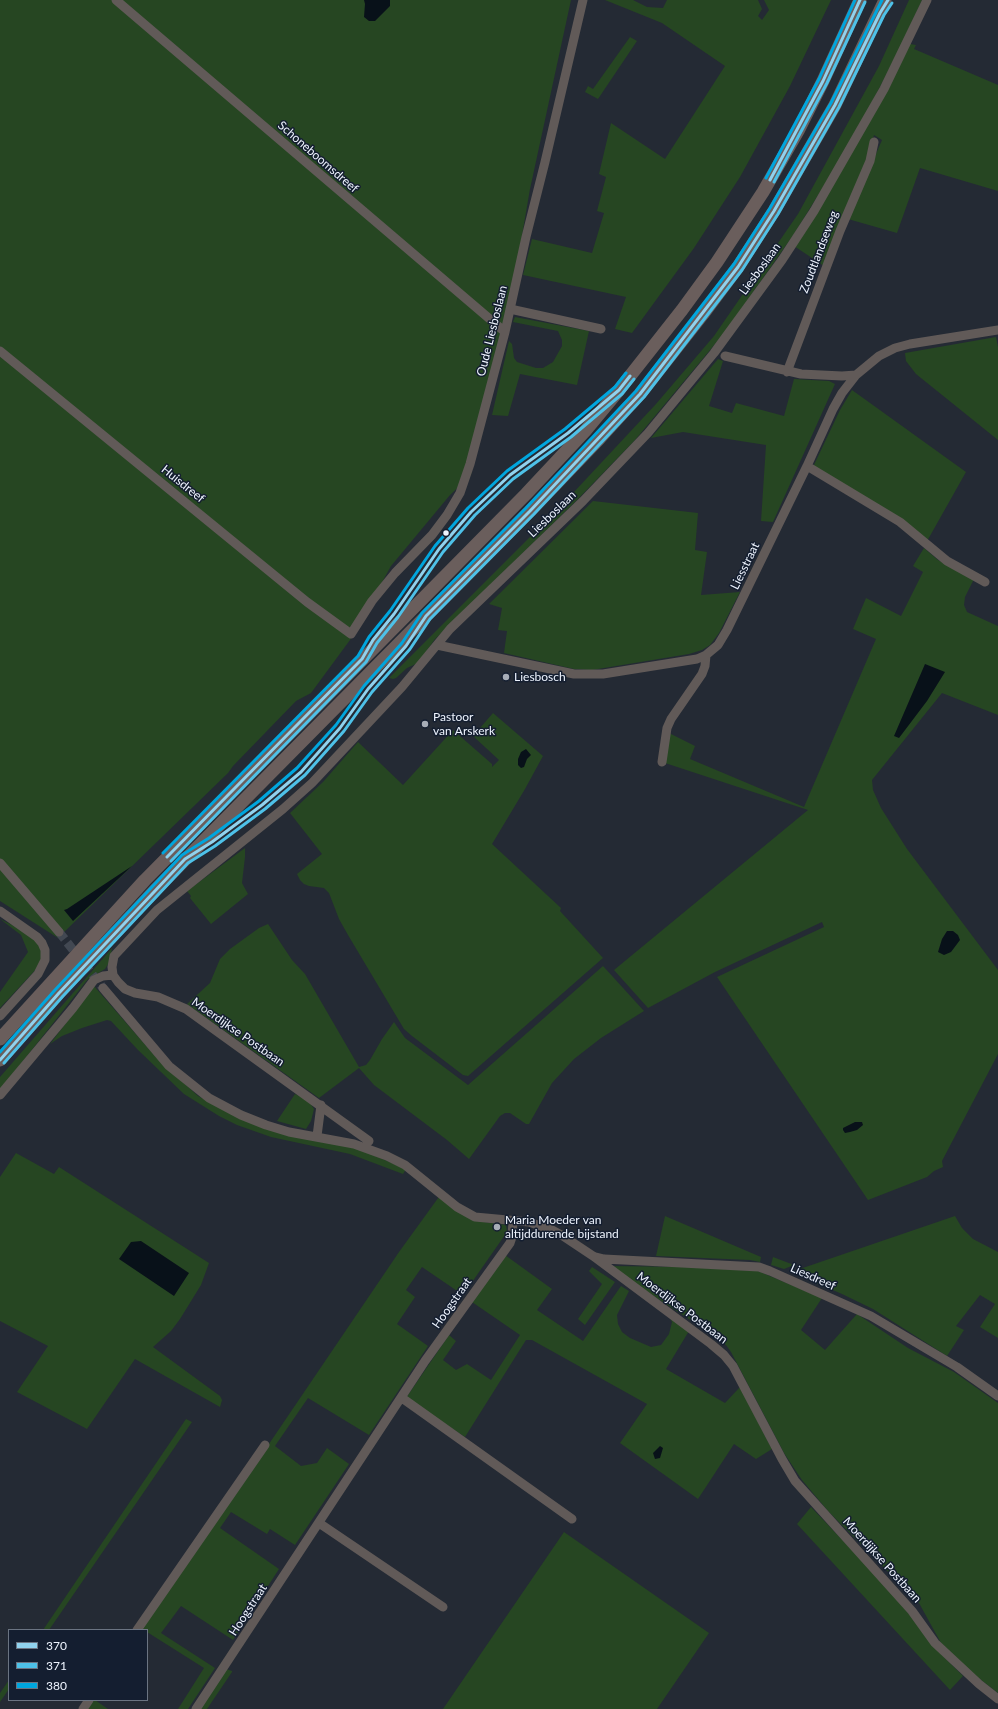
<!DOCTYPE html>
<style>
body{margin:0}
#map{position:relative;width:998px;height:1709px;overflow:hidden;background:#242a34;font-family:Lato,sans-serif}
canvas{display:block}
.legend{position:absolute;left:8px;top:1629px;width:140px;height:72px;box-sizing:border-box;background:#141e30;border:1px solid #6b7482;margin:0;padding:5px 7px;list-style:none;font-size:12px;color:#eef4fe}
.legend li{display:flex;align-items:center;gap:8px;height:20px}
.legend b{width:20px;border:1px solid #6b7482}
</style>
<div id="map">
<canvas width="998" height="1709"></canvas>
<ul class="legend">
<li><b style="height:5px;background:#90d2ee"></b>370</li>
<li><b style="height:5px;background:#4ec1e8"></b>371</li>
<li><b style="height:5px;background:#00a6de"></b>380</li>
</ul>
</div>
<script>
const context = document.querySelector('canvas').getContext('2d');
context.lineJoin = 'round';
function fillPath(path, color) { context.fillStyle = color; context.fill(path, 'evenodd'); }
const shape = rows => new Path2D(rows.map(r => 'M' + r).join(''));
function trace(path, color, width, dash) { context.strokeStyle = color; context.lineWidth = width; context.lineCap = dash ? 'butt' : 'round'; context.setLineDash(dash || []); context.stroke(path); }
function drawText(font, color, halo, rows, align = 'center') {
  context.font = font + ' Lato,sans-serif'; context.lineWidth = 3; context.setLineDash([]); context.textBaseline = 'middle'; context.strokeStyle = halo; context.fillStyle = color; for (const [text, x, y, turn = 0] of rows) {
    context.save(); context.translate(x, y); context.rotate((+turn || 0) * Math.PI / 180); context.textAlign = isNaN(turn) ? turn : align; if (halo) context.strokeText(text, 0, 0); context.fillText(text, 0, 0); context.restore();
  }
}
fillPath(shape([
 [0,0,571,0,530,189,514,282,471,475,450,495,391,566,350,640,311,693,296,701,233,766,228,773,58,938,0,901],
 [605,0,633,0,647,7,663,8,667,0,758,0,762,9,758,16,762,20,769,10,764,0,831,0,790,86,740,177,694,248,632,333,615,329,626,297,523,275,532,239,592,253,604,213,597,211,606,177,599,174,611,123,665,159,725,66,662,23],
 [909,0,922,0,899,50,854,137,794,234,725,332,635,440,577,500,435,639,418,663,407,668,396,678,393,679,389,678,560,507,656,404,714,336,798,214,879,66],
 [630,37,637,41,598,99,585,92,588,86,593,89],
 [910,44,916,45,914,49,998,85,998,191,920,168,897,233,848,219,882,140,874,135,867,162,824,266,794,246],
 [515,317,589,331,577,385,520,374,508,416,492,415,509,341,512,344,514,358,517,362,536,368,543,368,553,362,562,346,562,340,558,331,513,322],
 [996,337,998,347,998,440,916,374,906,361,905,353],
 [718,359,723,361,709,406,732,413,736,403,784,416,794,379,829,381,835,384,773,522,761,521,766,445,683,432,651,438],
 [852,390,966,472,926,543,813,467,840,410],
 [593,501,698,513,695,550,707,552,701,595,740,592,719,633,710,645,702,650,689,654,592,670,574,669,504,653,507,631,498,630,502,608,489,604],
 [924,548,938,560,974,579,965,597,964,605,967,612,998,626,998,715,942,693,872,780,873,790,881,808,907,849,998,970,998,1054,942,1161,943,1167,934,1171,927,1177,868,1200,717,977,824,927,822,922,715,972,648,1008,614,970,808,810,665,763,669,733,695,746,690,759,804,807,876,639,853,629,866,598,901,616,923,572,913,566],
 [493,713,543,756,525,789,492,844,561,908,560,911,603,958,468,1076,463,1075,412,1036,404,1029,348,935,339,919,329,893,324,888,309,886,304,884,300,880,297,874,322,854,290,813,323,782,358,742,403,785,453,730,492,764,492,767,499,760,473,736],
 [245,848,245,857,242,883,248,894,211,924,190,898,191,896,187,891],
 [0,919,29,933,35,938,43,952,39,966,0,1008,0,992,28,952,21,935],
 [268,924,292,960,305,974,359,1067,366,1065,370,1060,382,1039,394,1022,405,1038,468,1085,603,966,644,1011,601,1038,574,1059,552,1083,529,1124,526,1124,510,1113,505,1113,500,1116,469,1159,447,1140,374,1085,359,1068,319,1098,187,1004,210,983,220,959,230,949,259,928],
 [112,948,110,961,105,969,88,979,0,1090,0,1077],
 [94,986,155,1056,198,1096,225,1110,359,1149,406,1169,403,1174,350,1154,271,1137,237,1125,219,1116,184,1094,138,1050,111,1021,107,1020,82,1028,62,1036,50,1044],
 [295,1094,308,1100,314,1109,311,1121,306,1129,277,1121],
 [16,1153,54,1174,59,1167,209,1263,201,1285,180,1319,171,1331,153,1347,220,1396,222,1400,220,1407,135,1359,87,1429,17,1392,48,1346,0,1321,0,1177],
 [441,1194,484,1222,506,1225,507,1232,463,1295,422,1267,406,1290,415,1297,397,1324,428,1346,369,1435,308,1398,275,1446,301,1466,317,1463,327,1448,349,1464,295,1545,270,1529,267,1534,231,1512,220,1528,279,1569,233,1640,181,1606,161,1633,215,1668,188,1709,178,1709,204,1668,147,1632,147,1630,140,1628,252,1469,399,1252],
 [665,1216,761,1257,760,1262,750,1260,656,1256],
 [955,1216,962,1228,973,1239,998,1252,998,1338,980,1327,995,1304,980,1295,956,1326,964,1330,947,1356,873,1309,842,1294,791,1272],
 [505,1255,552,1289,537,1310,583,1341,621,1286,629,1291,617,1315,618,1324,622,1332,630,1338,651,1347,661,1345,669,1334,672,1322,670,1318,689,1331,666,1369,725,1403,740,1387,772,1449,756,1459,734,1444,698,1499,620,1443,647,1404,532,1340,526,1340,465,1437,406,1398,449,1335,456,1341,443,1360,456,1370,467,1364,491,1380,520,1335,472,1302],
 [773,1257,794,1265,784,1269,771,1265],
 [608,1266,690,1267,758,1271,822,1298,801,1330,825,1350,857,1314,908,1348,954,1372,998,1403,998,1693,972,1673,941,1643,919,1603,828,1511,802,1480,784,1453,731,1352,726,1345,701,1327],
 [592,1267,615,1282,585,1325,578,1319,602,1284,589,1271],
 [186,1419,192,1422,49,1630,43,1630],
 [811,1507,888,1588,944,1657,963,1676,950,1690,797,1524],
 [564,1532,709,1633,657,1709,443,1709],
 [226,1669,232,1671,232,1672,207,1709,199,1709],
 [9,1680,9,1689,0,1702,0,1693],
 [92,1700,95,1700,108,1709,86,1709]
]), '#264622');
fillPath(shape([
 [364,0,390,0,390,6,375,21,369,21,364,17,365,4],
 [925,664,945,672,927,701,899,738,894,736],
 [526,749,531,755,527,759,524,767,521,768,518,765,518,759,521,752],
 [132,866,73,921,64,910,67,909],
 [947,931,953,931,958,935,960,940,951,952,944,955,938,952,942,939],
 [855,1122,862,1122,863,1125,857,1130,850,1132,845,1133,843,1130,843,1128],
 [141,1241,189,1273,174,1296,119,1259,131,1242],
 [660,1446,663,1448,660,1458,655,1459,653,1453]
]), '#081119');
trace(shape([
 [59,932,103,988]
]), '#424852', 9, [9, 4.5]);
trace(shape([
 [116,0,505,332],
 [510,309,601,329],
 [0,351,307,602,351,634,372,601,395,573,432,535,447,515,460,493,470,464,505,332,526,237,545,162,583,0],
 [725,356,801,374,842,376,856,375],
 [787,372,840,231,870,161,874,142],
 [807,466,900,522,947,561,985,582],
 [437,645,574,674,603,674,697,659,706,655,718,645,727,630,807,466,833,409,842,393,856,375,879,356,895,348,910,344,998,330],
 [662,762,667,728,671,719,702,674,705,666,706,655],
 [0,863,59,932],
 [0,911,37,937,42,943,45,950,45,960,38,974,0,1016],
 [103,988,169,1066,209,1098,241,1115,266,1125,289,1132,354,1144,387,1156,405,1165,457,1207,475,1217,529,1222,552,1230,563,1236,593,1256,711,1344,724,1355,733,1366,782,1459,795,1481,912,1611,935,1643,979,1684,998,1699],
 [0,1095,73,1008,94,980,103,976,113,975],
 [317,1136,321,1105],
 [369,1141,186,1009,158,997,135,993,125,989,118,982,113,975,112,967,114,956,157,910,283,809,312,783,402,687,450,629,583,501,648,433,714,353,782,260,814,211,884,89,927,0],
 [596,1257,604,1259,759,1267,770,1271,871,1316,957,1367,998,1396],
 [402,1398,572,1519],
 [319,1523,443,1607],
 [137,1630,265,1445],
 [83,1709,89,1700],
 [196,1709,425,1361,510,1243,512,1237,513,1221]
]), '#615a58', 9);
trace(shape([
 [0,1039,145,880,526,494,585,431,619,390,682,310,717,262,763,192,798,131,823,81,860,0],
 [0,1060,59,993,157,888,530,511,600,438,640,394,703,314,738,267,774,211,835,105,885,0]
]), '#6a5e5c', 13);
trace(shape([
 [770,180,823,81,860,0],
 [167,857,362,659,373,640,394,614,439,549,471,512,510,475,568,433,619,390,630,376],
 [0,1060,59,993,185,859,212,842,262,805,301,772,340,728,368,689,406,646,426,616,530,511,640,394,738,267,774,211,835,105,880,13,888,0]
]), '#90d2ee', 3);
trace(shape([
 [774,182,827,83,865,2],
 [171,861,366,662,377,643,398,617,443,552,475,515,513,479,571,437,622,394,634,379],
 [4,1063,63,996,188,863,215,846,265,809,305,775,344,731,372,692,410,649,430,619,534,514,644,397,742,270,778,214,839,107,884,15,892,3]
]), '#4ec1e8', 3);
trace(shape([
 [766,178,819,79,855,0],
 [163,853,358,656,369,637,390,611,435,546,468,508,507,471,565,429,615,387,626,373],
 [0,1052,55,990,182,855,209,838,259,801,297,768,336,725,364,686,402,643,422,613,526,508,636,391,734,264,770,208,831,103,882,0]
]), '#00a6de', 3);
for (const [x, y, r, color] of [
 [446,533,3.5,"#eef4fe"],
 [506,677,4,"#a7adb7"],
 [425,724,4,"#a7adb7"],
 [497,1227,4,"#a7adb7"]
]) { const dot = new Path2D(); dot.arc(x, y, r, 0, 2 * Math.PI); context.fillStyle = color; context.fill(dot); trace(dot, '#141e30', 1.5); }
drawText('12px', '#eef4fe', '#141e30', [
 ["Schoneboomsdreef",318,157,41],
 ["Zoudtlandseweg",819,252,-69],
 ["Liesboslaan",760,269,-54],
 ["Oude Liesboslaan",492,331,-76],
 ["Huisdreef",183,484,39],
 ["Liesboslaan",552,514,-44],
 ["Liesstraat",745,566,-64],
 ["Moerdijkse Postbaan",238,1032,35],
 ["Liesdreef",813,1277,24],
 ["Hoogstraat",452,1303,-55],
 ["Moerdijkse Postbaan",682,1308,37],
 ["Moerdijkse Postbaan",882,1560,48],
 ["Hoogstraat",248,1610,-57]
]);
drawText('12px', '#eef4fe', '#141e30', [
 ["Liesbosch",514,677],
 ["Pastoor",433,717],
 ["van Arskerk",433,731],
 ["Maria Moeder van",505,1220],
 ["altijddurende bijstand",505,1234]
], 'left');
</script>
